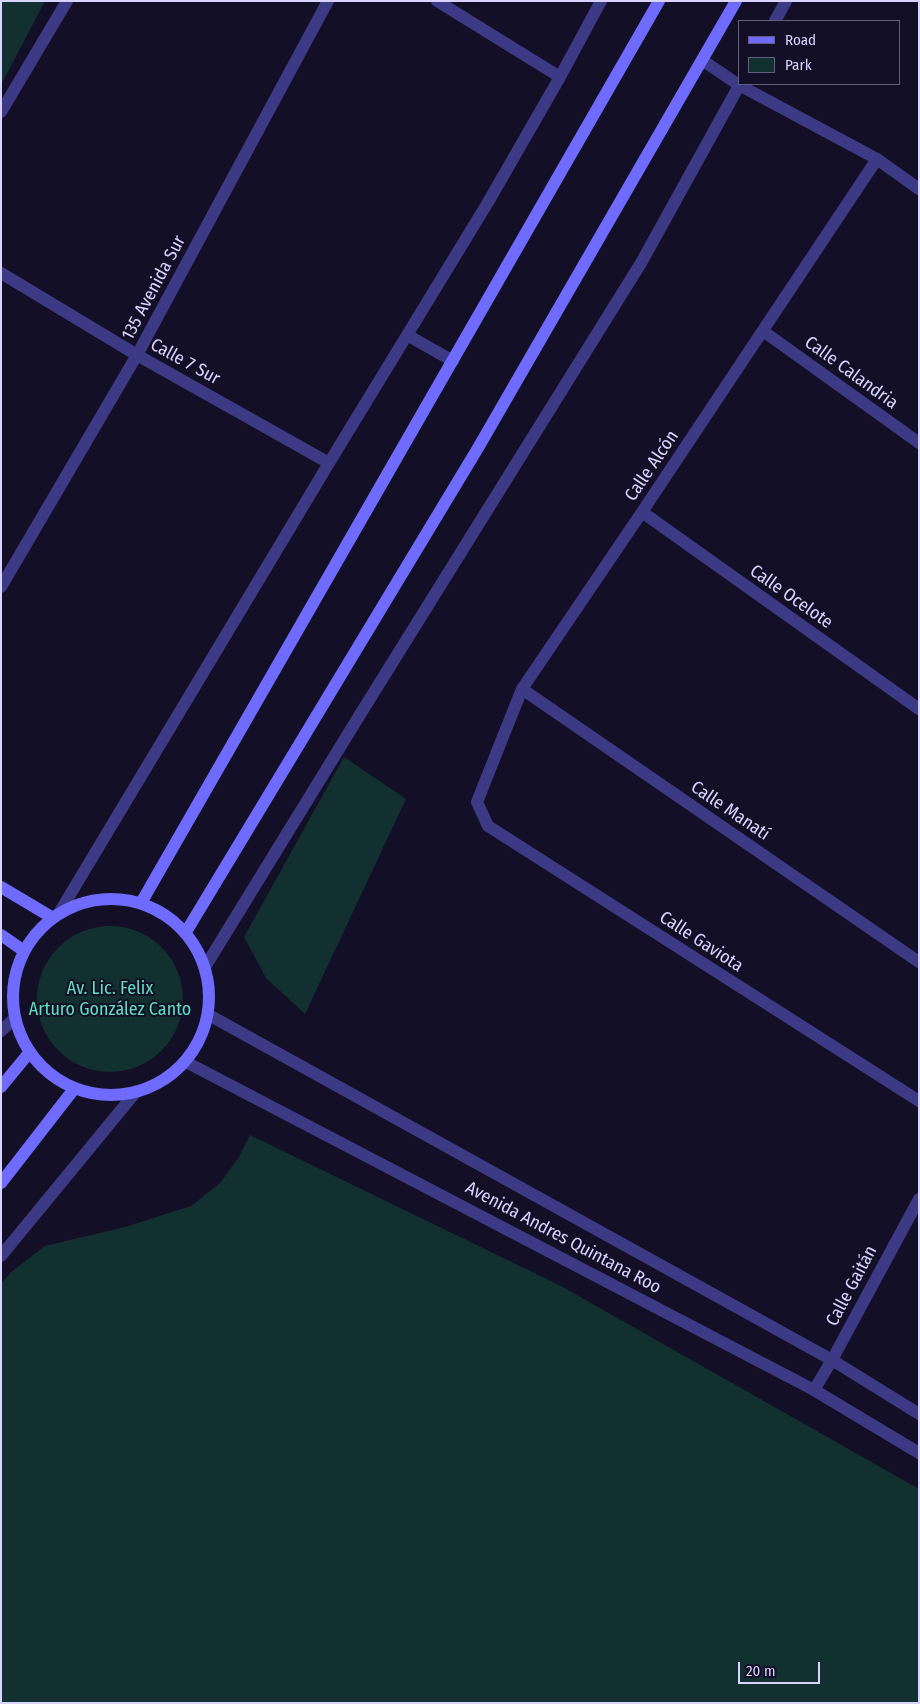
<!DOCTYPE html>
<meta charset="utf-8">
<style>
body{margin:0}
#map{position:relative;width:920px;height:1704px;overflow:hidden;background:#130f26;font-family:"Fira Sans Condensed",sans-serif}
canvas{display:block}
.frame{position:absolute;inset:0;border:2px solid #d9d4ff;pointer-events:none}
.legend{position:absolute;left:738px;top:20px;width:162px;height:65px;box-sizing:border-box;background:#130f26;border:1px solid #625e7d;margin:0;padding:6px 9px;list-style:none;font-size:15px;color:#d9d4ff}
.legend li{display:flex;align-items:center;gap:10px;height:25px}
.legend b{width:25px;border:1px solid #625e7d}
.scale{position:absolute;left:738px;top:1662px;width:82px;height:22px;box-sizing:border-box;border:2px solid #d9d4ff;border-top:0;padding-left:6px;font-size:15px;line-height:18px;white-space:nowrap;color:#d9d4ff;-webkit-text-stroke:4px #130f26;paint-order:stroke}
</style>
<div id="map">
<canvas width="920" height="1704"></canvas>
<div class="frame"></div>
<ul class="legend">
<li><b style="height:6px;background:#6f6bff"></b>Road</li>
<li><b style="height:14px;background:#12302f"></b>Park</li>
</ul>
<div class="scale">20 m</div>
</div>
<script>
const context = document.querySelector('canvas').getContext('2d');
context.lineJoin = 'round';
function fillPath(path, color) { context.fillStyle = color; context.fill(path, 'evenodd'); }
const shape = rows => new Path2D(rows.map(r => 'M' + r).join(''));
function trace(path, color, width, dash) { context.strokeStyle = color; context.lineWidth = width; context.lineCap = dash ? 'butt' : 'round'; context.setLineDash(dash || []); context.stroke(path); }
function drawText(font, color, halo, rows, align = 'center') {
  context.font = font + ' "Fira Sans Condensed",sans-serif'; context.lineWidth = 4; context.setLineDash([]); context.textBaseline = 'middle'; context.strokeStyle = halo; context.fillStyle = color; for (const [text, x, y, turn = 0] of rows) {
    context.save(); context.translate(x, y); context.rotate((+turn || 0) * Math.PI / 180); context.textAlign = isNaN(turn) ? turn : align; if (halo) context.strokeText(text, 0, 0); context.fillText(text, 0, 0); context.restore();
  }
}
fillPath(shape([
 [1,1,45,1,1,85],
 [344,757,406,799,305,1014,266,978,244,937],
 '37 999a73 73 0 1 1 146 0a73 73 0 1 1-146 0Z',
 [250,1135,561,1286,919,1489,919,1703,1,1703,1,1284,11,1272,45,1246,125,1227,191,1206,220,1183,239,1157]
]), '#12302f');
trace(shape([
 [437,1,560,77],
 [775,21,786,1],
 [702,60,739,85,877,159,919,189],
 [1,112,67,1],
 [877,159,642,512,522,689,477,802,488,826,919,1101],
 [1,273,137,355,329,463],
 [763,331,919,443],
 [407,335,453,361],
 [642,512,919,709],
 [1,587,137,355,328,1],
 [522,689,919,962],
 [59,913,329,463,487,204,560,77,601,1],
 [205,967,361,713,641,263,740,84],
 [1,1031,14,1019],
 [1,1256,135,1093],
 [814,1390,832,1360,919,1199]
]), '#3d3a85', 12);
trace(shape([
 [209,1015,832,1360,919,1414],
 [186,1062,814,1390,919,1453]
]), '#3d3a85', 12);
trace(shape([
 [1,887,53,918],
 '13 997a98 98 0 1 1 196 0a98 98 0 1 1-196 0Z',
 [141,903,659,1],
 [186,932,478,448,736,1],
 [1,935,24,951],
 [1,1087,29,1053],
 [1,1183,74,1089]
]), '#6f6bff', 12);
drawText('18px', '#d9d4ff', '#130f26', [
 ["135 Avenida Sur",154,288,-62],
 ["Calle 7 Sur",185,362,29],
 ["Calle Calandria",851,373,36],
 ["Calle Alcón",652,466,-56],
 ["Calle Ocelote",791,597,35],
 ["Calle Manatí",730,811,34],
 ["Calle Gaviota",701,942,33],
 ["Avenida Andres Quintana Roo",563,1238,28],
 ["Calle Gaitán",852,1286,-62]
]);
drawText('18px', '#5fe0c0', '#130f26', [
 ["Av. Lic. Felix",110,989],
 ["Arturo González Canto",110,1010]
]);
</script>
